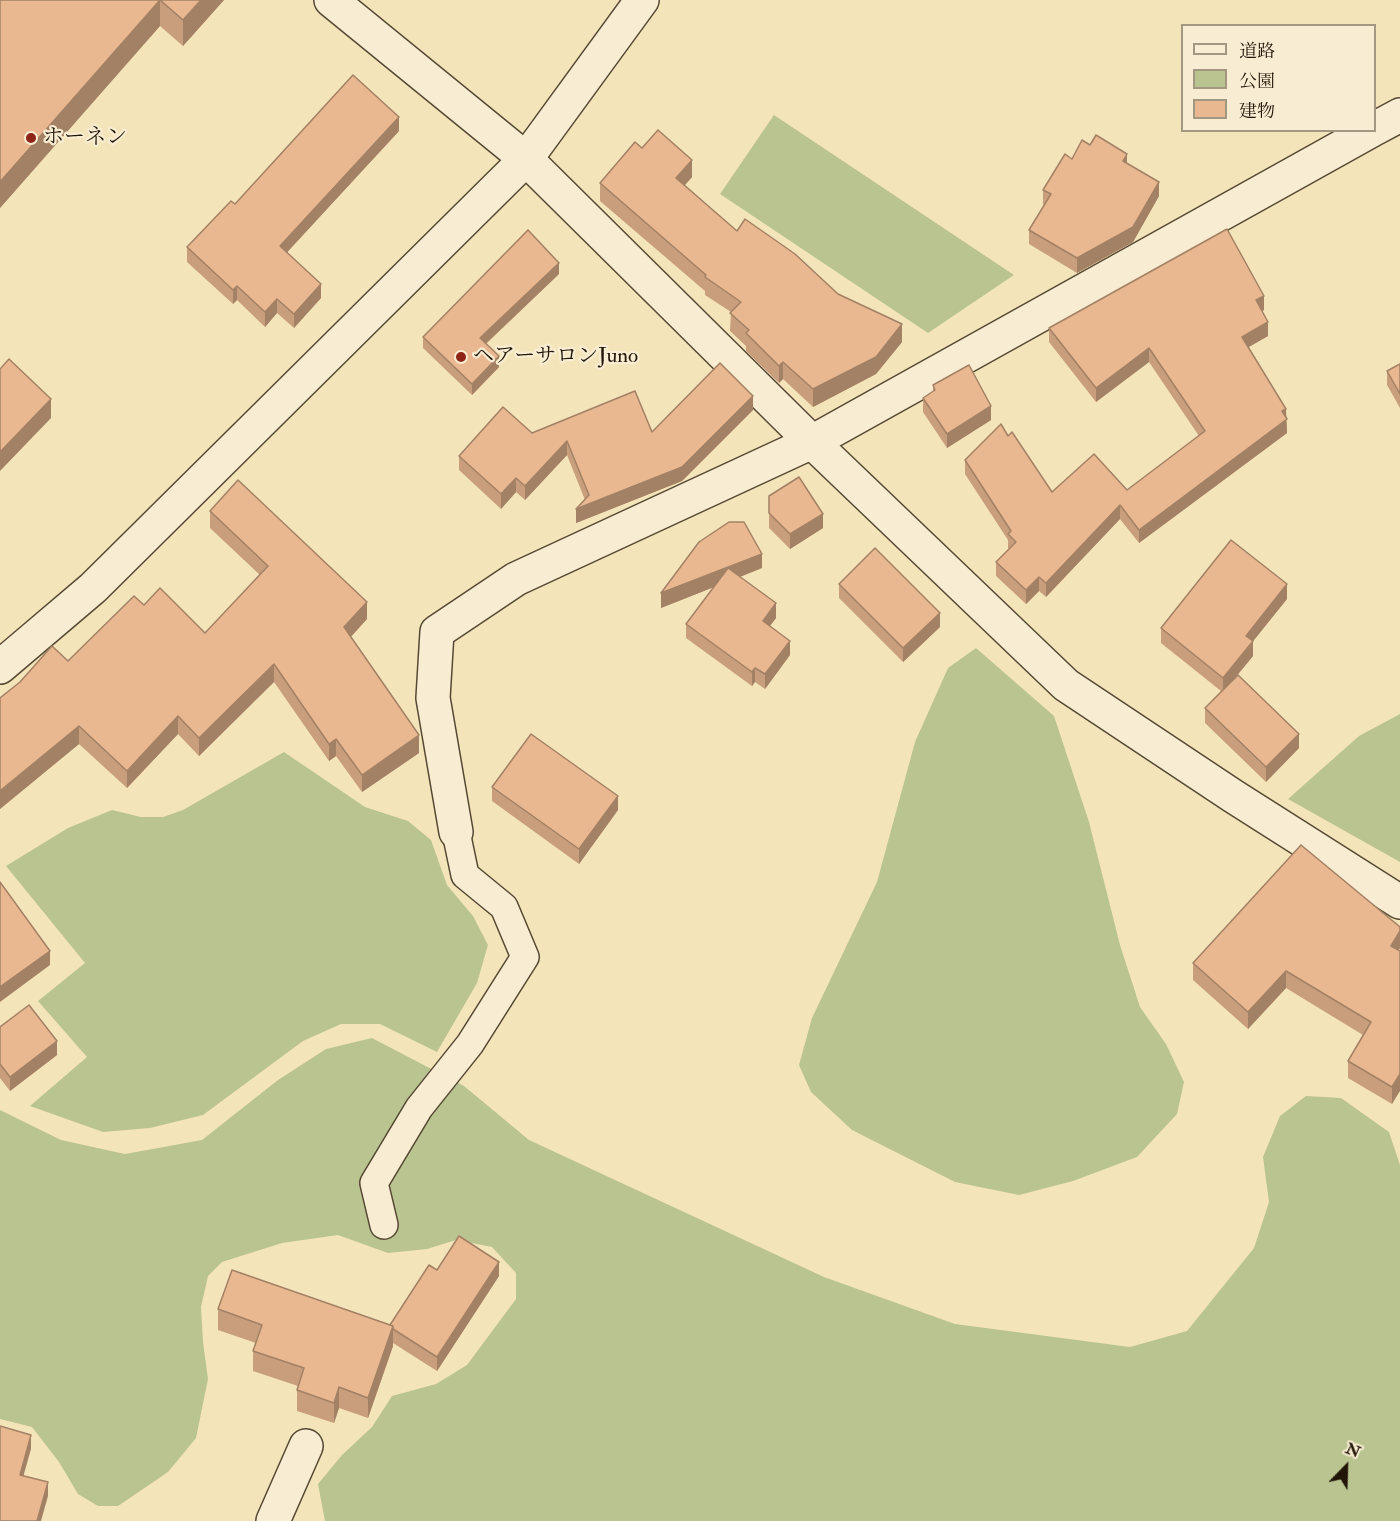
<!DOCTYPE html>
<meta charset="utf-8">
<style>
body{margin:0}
#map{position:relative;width:1400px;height:1521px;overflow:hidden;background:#f4e4ba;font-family:"IM FELL Double Pica","Noto Serif JP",serif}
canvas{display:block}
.legend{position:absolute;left:1181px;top:24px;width:195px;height:108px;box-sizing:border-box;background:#f8edd2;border:2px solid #a29781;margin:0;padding:8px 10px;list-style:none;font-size:18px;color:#211507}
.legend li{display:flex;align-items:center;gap:12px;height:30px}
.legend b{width:30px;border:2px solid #a29781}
.north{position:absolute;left:1316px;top:1437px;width:60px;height:60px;-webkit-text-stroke:4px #f8edd2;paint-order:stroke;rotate:23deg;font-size:16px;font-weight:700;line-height:24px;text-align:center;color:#211507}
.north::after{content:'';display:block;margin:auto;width:21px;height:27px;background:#211507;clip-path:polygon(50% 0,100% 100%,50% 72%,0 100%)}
</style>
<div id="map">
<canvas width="1400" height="1521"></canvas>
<ul class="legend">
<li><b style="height:8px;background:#f8edd2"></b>道路</li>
<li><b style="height:16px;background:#bac491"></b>公園</li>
<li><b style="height:16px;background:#e9b890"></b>建物</li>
</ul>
<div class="north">N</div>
</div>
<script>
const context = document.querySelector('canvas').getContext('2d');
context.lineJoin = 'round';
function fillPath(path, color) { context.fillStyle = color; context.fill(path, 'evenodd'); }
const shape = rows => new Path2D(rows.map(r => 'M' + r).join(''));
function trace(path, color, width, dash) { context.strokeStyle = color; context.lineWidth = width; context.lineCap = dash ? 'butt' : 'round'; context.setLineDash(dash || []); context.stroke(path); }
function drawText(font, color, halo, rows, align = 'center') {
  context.font = font + ' "IM FELL Double Pica","Noto Serif JP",serif'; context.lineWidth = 4.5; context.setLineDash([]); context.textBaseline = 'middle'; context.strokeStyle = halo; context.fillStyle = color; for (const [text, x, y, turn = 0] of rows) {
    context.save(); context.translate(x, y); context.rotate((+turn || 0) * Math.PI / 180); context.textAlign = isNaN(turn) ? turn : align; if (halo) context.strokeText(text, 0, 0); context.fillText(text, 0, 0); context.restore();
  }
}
fillPath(shape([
 [774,115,1014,275,928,333,720,194],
 [976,648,1054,716,1089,822,1120,945,1140,1007,1166,1044,1184,1082,1177,1114,1137,1157,1073,1181,1019,1195,955,1182,852,1130,811,1092,799,1065,812,1018,877,882,915,742,948,668],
 [1400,714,1400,862,1288,799,1359,736],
 [284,752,365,807,408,821,431,840,447,885,473,916,488,945,477,983,437,1052,380,1024,341,1024,303,1041,203,1115,150,1128,103,1132,30,1106,87,1057,38,1001,85,963,6,866,68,828,112,810,141,817,163,817,183,810],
 [372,1038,464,1086,529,1140,824,1277,955,1324,1130,1347,1187,1331,1254,1248,1269,1202,1263,1157,1280,1116,1306,1096,1341,1098,1389,1132,1400,1165,1400,1521,325,1521,318,1484,342,1455,372,1427,392,1396,436,1384,467,1365,516,1299,516,1273,492,1247,456,1240,427,1249,388,1253,338,1235,282,1243,222,1262,208,1276,201,1307,203,1342,208,1379,196,1438,168,1472,118,1506,98,1506,78,1494,59,1462,32,1427,0,1419,0,1110,61,1140,125,1154,202,1140,278,1080,326,1049]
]), '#bac491');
const service = shape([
 [384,1225,374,1183,419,1108,470,1044,525,957,504,907,465,875,456,832]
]);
const minor = shape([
 [1374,129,1400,115],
 [526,159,812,442,1066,685,1233,796,1400,902],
 [456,832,433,698,437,632,516,579,812,442,1372,130],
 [273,1521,306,1446]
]);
const tertiary = shape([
 [331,0,526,159],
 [0,667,93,588,526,159,642,0]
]);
trace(service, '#564934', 30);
trace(minor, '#564934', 36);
trace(tertiary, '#564934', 36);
trace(service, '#f8edd2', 27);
trace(minor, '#f8edd2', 33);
trace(tertiary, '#f8edd2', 33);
fillPath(shape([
 [0,0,224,0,183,46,160,26,0,208],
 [399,131,287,252,321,298,294,328,277,313,265,327,237,300,233,304,187,262,187,247,235,204],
 [1090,145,1127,163,1159,196,1133,242,1077,273,1029,244,1029,230,1044,205,1043,204,1043,190,1072,159],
 [642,148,692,177,685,185,737,231,838,294,902,342,876,374,813,407,783,379,779,383,746,351,746,346,730,331,731,312,705,295,705,291,600,201,600,183],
 [559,274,486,344,499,367,472,395,423,348,423,337],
 [1264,310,1262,311,1268,336,1248,347,1286,417,1287,433,1139,543,1120,519,1046,597,1039,591,1026,604,996,576,996,562,1009,549,1008,548,1008,540,965,474,965,460,1008,436,1052,492,1127,490,1199,436,1149,362,1096,402,1049,342,1049,328],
 [1400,364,1400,408,1387,385,1387,371],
 [933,385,991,420,947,448,923,412,923,398,933,392],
 [753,410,682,481,576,523,585,500,567,455,525,500,516,492,501,509,459,470,459,456,532,433,652,432],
 [769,496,823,528,790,549,769,528],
 [210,511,367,619,351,637,419,753,362,792,336,756,329,761,274,682,199,756,178,734,127,788,79,744,0,809,0,698,68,661,144,605,205,633,260,575,210,528],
 [762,568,740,577,776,618,770,626,790,655,765,689,755,682,752,686,686,638,686,624,714,587,661,608,661,593],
 [839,584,940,627,903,662,839,598],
 [1287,599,1253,641,1253,656,1236,677,1299,748,1266,782,1205,723,1205,708,1221,691,1161,643,1161,628],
 [492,787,618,810,579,864,492,801],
 [1400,948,1399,950,1392,1104,1348,1078,1348,1061,1363,1035,1286,988,1248,1029,1193,980,1193,963],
 [0,1027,57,1055,10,1091,0,1078],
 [437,1270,499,1276,437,1371,393,1343,393,1346,368,1418,339,1408,334,1423,297,1411,297,1390,298,1386,253,1371,253,1351,256,1343,218,1330,218,1309,390,1325]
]), '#c89e7c');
fillPath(shape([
 [160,0,160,26,0,208,0,182],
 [201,0,224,0,183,46,183,20],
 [399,117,399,131,280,260,280,246],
 [1127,154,1127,168,1123,161],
 [692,160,692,177,676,195,676,178],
 [1159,182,1159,196,1133,242,1077,273,1077,258],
 [559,263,559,274,480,349,480,338],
 [321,284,321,298,294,328,294,314],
 [237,286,237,300,233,304,233,290],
 [1264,296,1264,310,1256,314,1256,300],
 [277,299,277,313,265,327,265,312],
 [1268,322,1268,336,1242,351,1242,337],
 [902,324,902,342,876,374,813,407,813,389],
 [1149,348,1149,362,1096,402,1096,388],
 [499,356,499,367,472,395,472,384],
 [783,362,783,379,779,383,779,366],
 [753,396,753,410,682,481,576,523,576,509],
 [51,399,51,418,0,471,0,452],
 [991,406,991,420,947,448,947,434],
 [1286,409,1287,433,1139,543,1139,530],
 [567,441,567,455,525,500,525,486],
 [516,478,516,492,501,509,501,494],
 [1120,505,1120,519,1046,597,1046,583],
 [823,514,823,528,790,549,790,534],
 [762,554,762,568,661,608,661,593],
 [1039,577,1039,591,1026,604,1026,590],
 [1287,584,1287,599,1246,650,1246,636],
 [367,602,367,619,344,644,344,627],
 [776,603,776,618,763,635,763,621],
 [940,613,940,627,903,662,903,648],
 [790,641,790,655,765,689,765,674],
 [1253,641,1253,656,1223,692,1223,678],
 [274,664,274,682,199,756,199,738],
 [755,668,755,682,752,686,752,672],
 [178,716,178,734,127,788,127,771],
 [79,726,79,744,0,809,0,791],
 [1299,734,1299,748,1266,782,1266,767],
 [419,735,419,753,362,792,362,775],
 [336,739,336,756,329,761,329,744],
 [618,796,618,810,579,864,579,849],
 [1400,931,1400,948,1391,963,1391,946],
 [50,951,50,965,0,1002,0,987],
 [1286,971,1286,988,1248,1029,1248,1012],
 [57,1041,57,1055,10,1091,10,1077],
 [1400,1074,1400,1091,1392,1104,1392,1087],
 [499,1262,499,1276,437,1371,437,1357],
 [393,1326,393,1346,368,1418,368,1398],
 [339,1387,339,1408,334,1423,334,1403],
 [31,1435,31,1449,20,1488,20,1475],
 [48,1482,48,1496,41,1521,37,1521]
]), '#a38165');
const building = shape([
 [0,0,201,0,183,20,160,0,0,182,0,0],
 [353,75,399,117,280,246,321,284,294,314,277,299,265,312,237,286,233,290,187,247,231,201,235,204,353,75],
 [658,130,692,160,676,178,737,231,745,219,795,254,838,294,902,324,876,357,813,389,783,362,779,366,746,333,749,330,730,313,741,302,705,277,706,275,600,183,635,142,642,148,658,130],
 [1096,135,1127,154,1123,161,1159,182,1133,227,1077,258,1029,230,1051,194,1043,190,1065,154,1072,159,1082,140,1090,145,1096,135],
 [1227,229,1264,296,1256,300,1268,322,1242,337,1286,409,1282,411,1287,419,1139,530,1120,505,1046,583,1039,577,1026,590,996,562,1016,542,1008,534,1011,531,965,460,1001,424,1008,436,1012,432,1052,492,1094,454,1127,490,1205,431,1149,348,1096,388,1049,328,1227,229],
 [528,230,559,263,480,338,499,356,472,384,423,337,528,230],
 [9,359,51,399,0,452,0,369,9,359],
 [720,363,753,396,682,467,576,509,589,495,567,441,525,486,516,478,501,494,459,456,503,407,532,433,635,391,652,432,720,363],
 [1400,364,1400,394,1387,371,1400,364],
 [969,365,991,406,947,434,923,398,935,390,933,385,969,365],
 [799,477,823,514,790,534,769,513,769,496,799,477],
 [238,480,367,602,344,627,419,735,362,775,336,739,329,744,274,664,199,738,178,716,127,771,79,726,0,791,0,698,20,682,52,646,68,661,134,596,144,605,160,588,205,633,268,566,210,511,238,480],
 [729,522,744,522,762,554,661,593,699,542,729,522],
 [1231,540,1287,584,1246,636,1253,641,1223,678,1161,628,1231,540],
 [875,548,940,613,903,648,839,584,875,548],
 [728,568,776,603,763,621,790,641,765,674,755,668,752,672,686,624,728,568],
 [1238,675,1299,734,1266,767,1205,708,1238,675],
 [531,734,618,796,579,849,492,787,531,734],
 [1301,845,1400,927,1400,931,1391,946,1400,951,1400,1074,1392,1087,1348,1061,1371,1022,1286,971,1248,1012,1193,963,1301,845],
 [0,882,50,951,0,987,0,882],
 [29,1005,57,1041,10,1077,0,1064,0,1027,29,1005],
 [459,1236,499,1262,437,1357,393,1329,393,1326,390,1325,429,1265,437,1270,459,1236],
 [232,1270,393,1326,368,1398,339,1387,334,1403,297,1390,304,1368,253,1351,262,1325,218,1309,232,1270],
 [0,1426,31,1435,20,1475,48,1482,37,1521,0,1521,0,1426]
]);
fillPath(building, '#e9b890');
trace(building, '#a38165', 1.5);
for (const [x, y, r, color] of [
 [31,138,6,"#8f2418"],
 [461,357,6,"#8f2418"]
]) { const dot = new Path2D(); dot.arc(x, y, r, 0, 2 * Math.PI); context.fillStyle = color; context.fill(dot); trace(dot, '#f8edd2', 2); }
drawText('21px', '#211507', '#f8edd2', [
 ["ホーネン",43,138],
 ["ヘアーサロンJuno",473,357]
], 'left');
</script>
